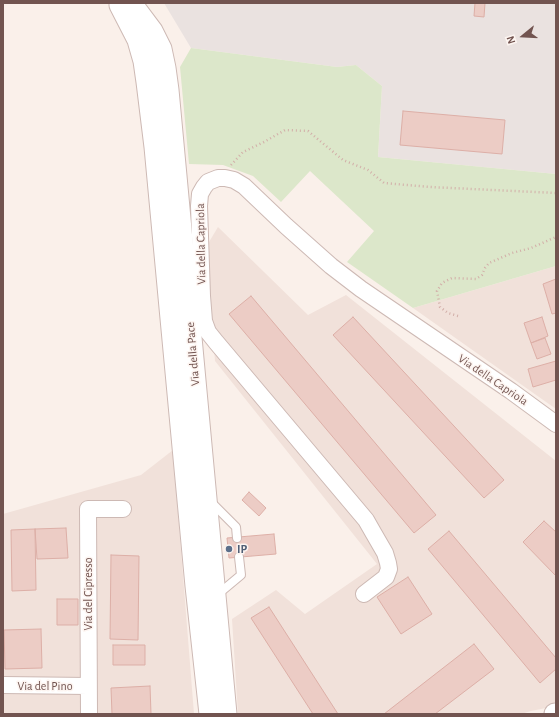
<!DOCTYPE html>
<style>
body{margin:0}
#map{position:relative;width:559px;height:717px;overflow:hidden;background:#faf0ea;font-family:"Alegreya Sans",sans-serif}
canvas{display:block}
.frame{position:absolute;inset:0;border:4px solid #725450;pointer-events:none}
.north{position:absolute;left:503px;top:16px;width:40px;height:40px;-webkit-text-stroke:3px #fdf5f1;paint-order:stroke;rotate:252deg;font-size:11px;font-weight:700;line-height:16px;text-align:center;color:#725450}
.north::after{content:'';display:block;margin:auto;width:14px;height:18px;background:#725450;clip-path:polygon(50% 0,100% 100%,50% 72%,0 100%)}
</style>
<div id="map">
<canvas width="559" height="717"></canvas>
<div class="frame"></div>
<div class="north">N</div>
</div>
<script>
const context = document.querySelector('canvas').getContext('2d');
context.lineJoin = 'round';
function fillPath(path, color) { context.fillStyle = color; context.fill(path, 'evenodd'); }
const shape = rows => new Path2D(rows.map(r => 'M' + r).join(''));
function trace(path, color, width, dash) { context.strokeStyle = color; context.lineWidth = width; context.lineCap = dash ? 'butt' : 'round'; context.setLineDash(dash || []); context.stroke(path); }
function drawText(font, color, halo, rows, align = 'center') {
  context.font = font + ' "Alegreya Sans",sans-serif'; context.lineWidth = 3; context.setLineDash([]); context.textBaseline = 'middle'; context.strokeStyle = halo; context.fillStyle = color; for (const [text, x, y, turn = 0] of rows) {
    context.save(); context.translate(x, y); context.rotate((+turn || 0) * Math.PI / 180); context.textAlign = isNaN(turn) ? turn : align; if (halo) context.strokeText(text, 0, 0); context.fillText(text, 0, 0); context.restore();
  }
}
fillPath(shape([
 [218,227,308,315,346,295,556,461,556,706,531,711,521,714,238,714,232,619,276,590,305,614,377,564,215,361,206,247],
 [556,266,556,409,413,308],
 [173,450,194,714,3,714,3,514,141,475]
]), '#f1e1da');
fillPath(shape([
 [164,3,556,3,556,174,378,157,382,86,356,65,337,67,191,48]
]), '#eae2e0');
fillPath(shape([
 [191,48,337,67,356,65,382,86,378,157,556,174,556,266,413,308,347,262,374,231,310,171,281,202,253,176,223,165,189,164,180,67]
]), '#dce7ca');
const building = shape([
 [475,3,485,3,484,17,474,16,475,3],
 [403,111,505,120,502,154,400,145,403,111],
 [556,279,556,313,552,314,543,284,556,279],
 [251,296,436,515,414,533,229,314,251,296],
 [353,317,504,480,484,498,333,335,353,317],
 [542,317,548,336,531,343,524,323,542,317],
 [545,338,551,354,537,359,531,343,545,338],
 [556,361,556,380,533,387,528,369,556,361],
 [249,492,266,508,259,516,242,500,249,492],
 [544,521,556,532,556,576,523,542,544,521],
 [66,528,68,558,37,559,35,529,66,528],
 [35,529,36,590,12,591,11,530,35,529],
 [449,531,556,658,556,669,540,683,428,549,449,531],
 [274,534,276,554,229,558,227,538,274,534],
 [111,555,139,556,138,640,110,639,111,555],
 [408,577,432,614,401,634,377,597,408,577],
 [57,599,78,599,78,625,57,625,57,599],
 [269,607,338,714,313,714,251,618,269,607],
 [41,629,42,668,5,669,4,630,41,629],
 [474,644,494,669,435,714,384,714,474,644],
 [113,645,145,645,145,665,113,665,113,645],
 [150,686,151,714,112,714,111,688,150,686]
]);
fillPath(building, '#ecccc5');
trace(building, '#ddafa7', 1);
const service = shape([
 [210,501,236,527,237,538],
 [217,595,241,575,239,557]
]);
const minor = shape([
 [364,594,386,577,389,569,388,563,385,553,374,534,366,520,216,342,208,332,204,321,202,296,199,206,200,194,204,187,208,182,218,178,225,178,234,180,244,186,286,226,331,266,361,289,511,391,556,424],
 [3,685,88,686],
 [89,714,88,509,123,509]
]);
const tertiary = shape([
 [131,3,152,31,161,49,165,68,168,90,226,714],
 [120,5,138,40,144,61,147,82,155,147,196,586,210,714],
 [555,714,556,714]
]);
trace(service, '#cdb9b4', 10);
trace(minor, '#cdb9b4', 18);
trace(tertiary, '#cdb9b4', 23);
trace(shape([
 [231,165,243,152,264,142,285,130,308,131,343,160,368,170,384,183,430,187,556,193],
 [458,316,448,313,440,307,437,291,442,283,452,278,476,279,482,275,485,268,489,263,512,253,531,248,556,237]
]), '#d2aea8', 2.5, [1, 3]);
trace(service, '#fff', 8);
trace(minor, '#fff', 16);
trace(tertiary, '#fff', 21);
for (const [x, y, r, color] of [
 [229,549,4,"#5c6f8a"]
]) { const dot = new Path2D(); dot.arc(x, y, r, 0, 2 * Math.PI); context.fillStyle = color; context.fill(dot); trace(dot, '#fdf5f1', 1.5); }
drawText('12px', '#725450', '#fdf5f1', [
 ["Via della Capriola",201,244,-91],
 ["Via della Pace",193,354,-95],
 ["Via della Capriola",493,380,34],
 ["Via del Cipresso",88,594,-90],
 ["Via del Pino",45,686]
]);
drawText('bold 12px', '#4e5e75', '#fdf5f1', [
 ["IP",237,549]
], 'left');
</script>
